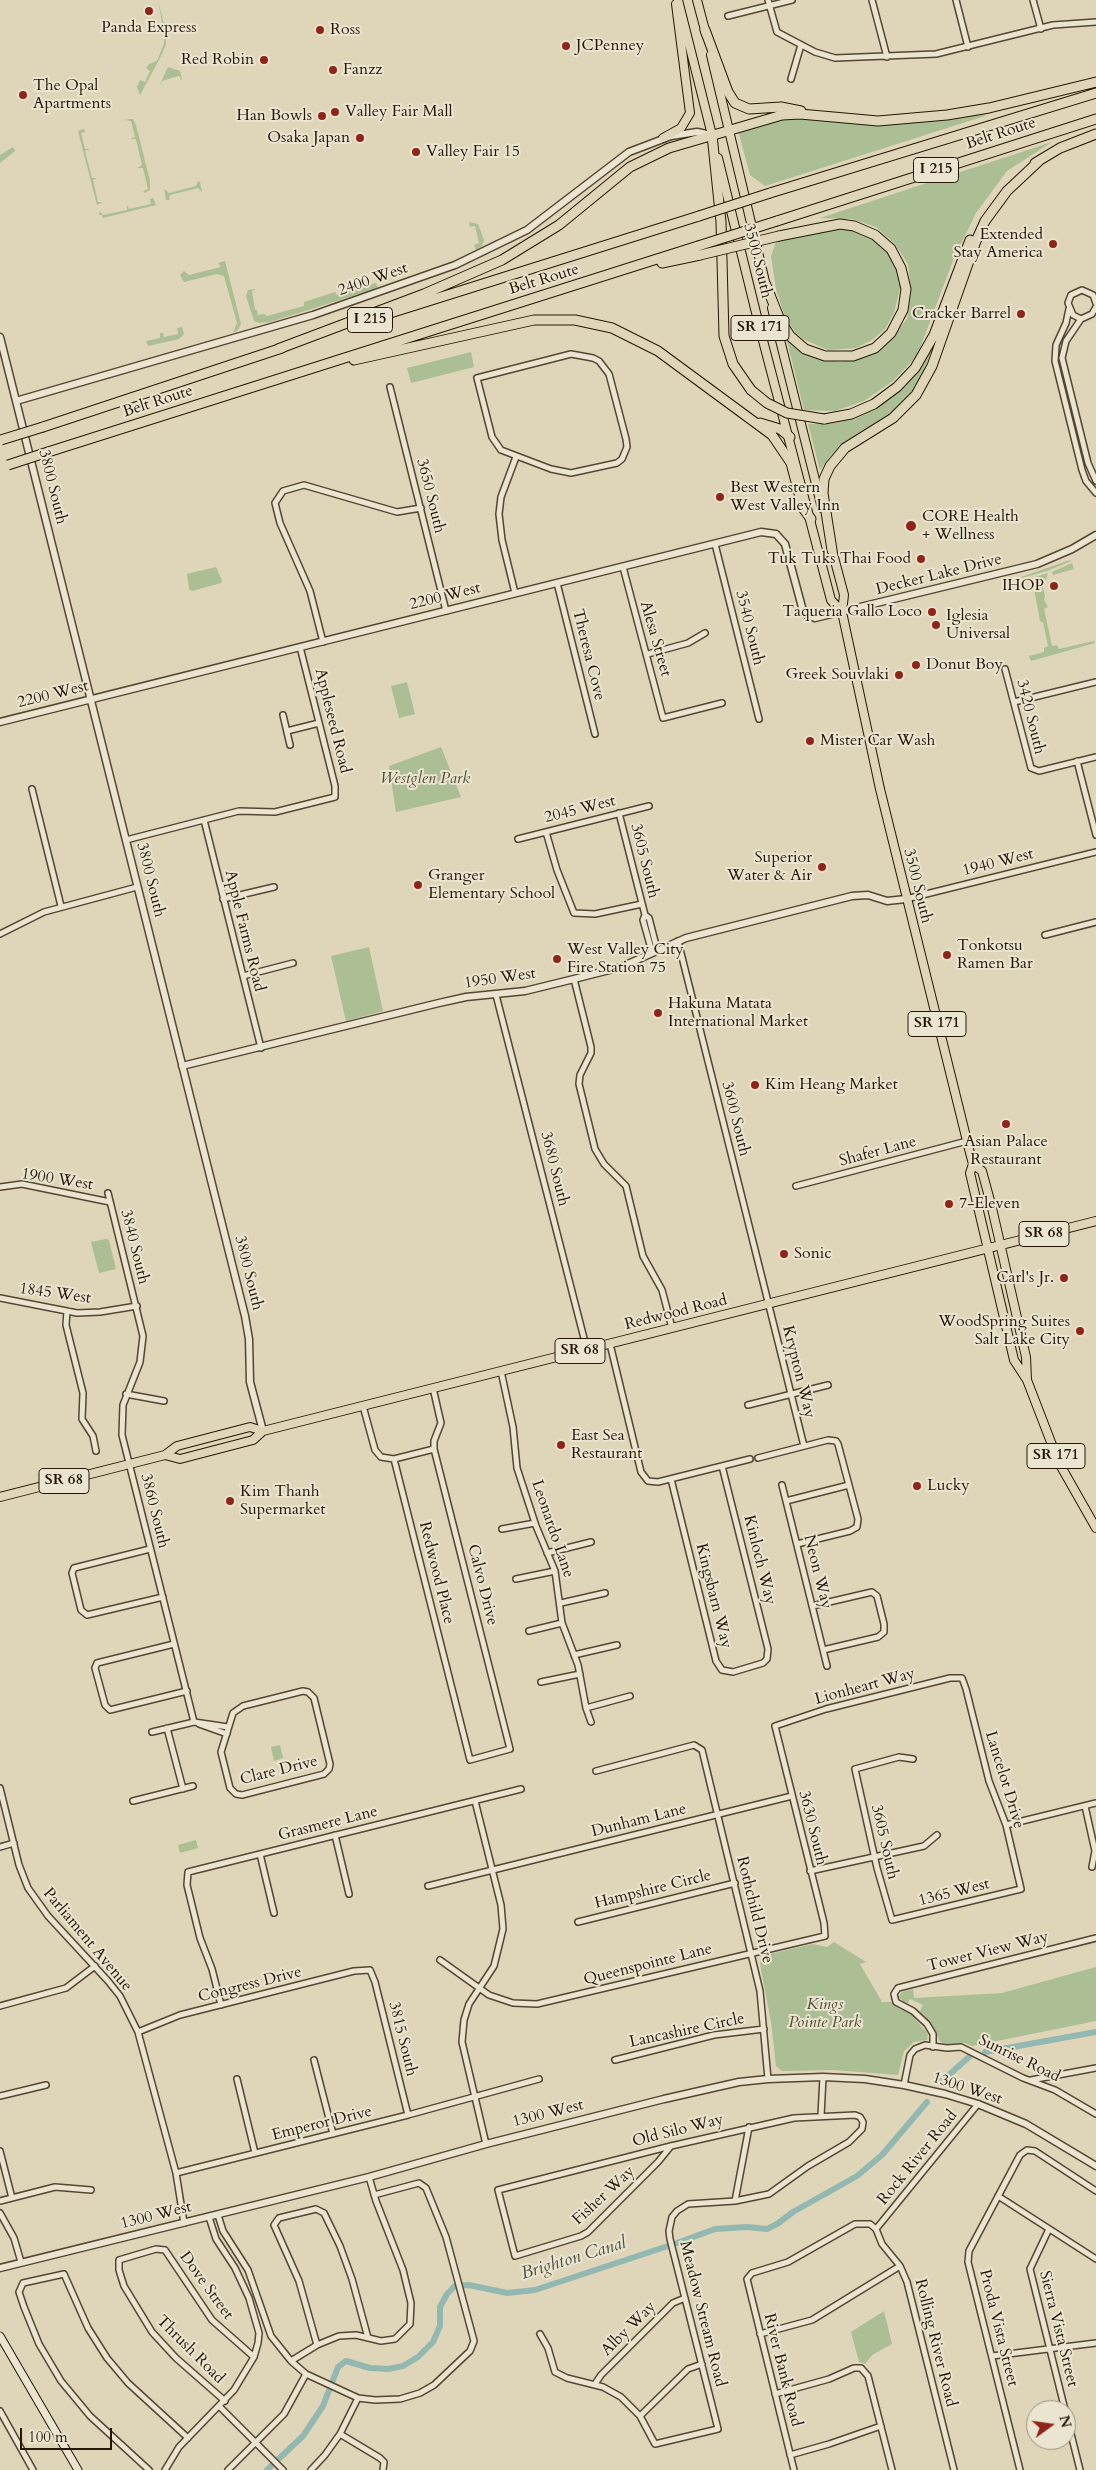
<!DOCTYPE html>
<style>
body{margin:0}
#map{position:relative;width:1096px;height:2470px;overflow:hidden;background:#dfd5b8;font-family:Cardo,serif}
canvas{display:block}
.north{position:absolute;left:1026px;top:2400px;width:50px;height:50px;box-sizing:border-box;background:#eae4d1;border:1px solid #9c927f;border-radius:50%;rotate:76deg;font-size:14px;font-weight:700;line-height:20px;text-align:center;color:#261704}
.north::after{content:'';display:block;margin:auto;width:18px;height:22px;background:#8f2418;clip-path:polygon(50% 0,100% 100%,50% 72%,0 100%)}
.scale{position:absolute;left:20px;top:2428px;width:92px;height:22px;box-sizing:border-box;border:2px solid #261704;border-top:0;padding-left:6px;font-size:15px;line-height:18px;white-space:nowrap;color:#261704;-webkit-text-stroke:4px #eae4d1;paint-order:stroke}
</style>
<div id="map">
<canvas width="1096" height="2470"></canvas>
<div class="north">N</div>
<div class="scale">100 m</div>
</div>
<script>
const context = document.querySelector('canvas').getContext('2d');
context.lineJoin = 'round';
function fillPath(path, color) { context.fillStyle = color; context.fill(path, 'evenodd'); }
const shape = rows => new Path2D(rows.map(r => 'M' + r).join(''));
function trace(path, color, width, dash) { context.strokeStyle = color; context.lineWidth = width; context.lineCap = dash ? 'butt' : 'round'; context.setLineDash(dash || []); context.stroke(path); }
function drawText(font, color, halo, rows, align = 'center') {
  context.font = font + ' Cardo,serif'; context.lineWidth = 4; context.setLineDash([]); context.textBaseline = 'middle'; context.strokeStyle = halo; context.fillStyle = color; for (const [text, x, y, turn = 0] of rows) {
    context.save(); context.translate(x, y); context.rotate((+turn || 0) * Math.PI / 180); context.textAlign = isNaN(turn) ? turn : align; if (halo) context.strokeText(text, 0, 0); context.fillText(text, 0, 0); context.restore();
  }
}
fillPath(shape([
 [158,0,165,29,166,44,161,56,140,95,137,87,140,80,145,82,150,71,146,68,149,64,157,61,164,44,164,34],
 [168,67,180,71,182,79,180,80,181,77,178,76,162,81,159,86],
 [984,113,985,116,765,186,750,175,738,130,791,117,821,119],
 [129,119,133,119,136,125,150,181,150,190,145,193,143,191,148,189,143,168,137,168,142,165,136,139,130,139,135,137,131,121,125,120],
 [84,129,85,132,81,133,85,149,90,149,85,151,92,178,97,178,93,180,98,202,103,202,97,205,78,131],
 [1052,142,1007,171,976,213,954,258,917,356,893,381,864,401,835,411,804,410,786,337,812,356,840,362,865,356,887,343,907,319,911,291,908,264,895,244,876,227,852,219,820,218],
 [13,147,15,151,0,163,0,155],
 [198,181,200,182,202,192,198,188,170,195,169,197,170,200,166,200,164,189,169,193,196,186],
 [153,198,156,205,103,218,102,215,99,215,100,211,103,215,127,210,127,205,129,209,151,204,150,199],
 [469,222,478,224,484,240,482,246,476,250,474,245,479,243,475,226,470,227],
 [830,228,855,228,873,237,892,258,901,284,894,313,885,329,872,340,856,348,828,350,803,339,795,332,784,314,776,289,771,256,777,239],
 [225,261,241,324,238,330,233,333,237,323,224,276,217,274,184,282,180,275,184,271,189,275,221,267,218,263],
 [368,280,370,285,376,283,378,288,270,322,259,323,254,321,246,296,248,290,256,289,252,291,255,310,257,310,258,315,264,314,267,316,304,306,304,302,335,292,337,295,364,287],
 [182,327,184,334,179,339,148,346,146,341,160,338,160,333,163,333,164,337,178,334,177,328],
 [937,338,916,389,895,410,844,442,830,456,820,470,808,424,835,423,857,416,881,404],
 [471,352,474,367,411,383,407,368],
 [1070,560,1071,561,1047,571,1004,583],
 [1072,563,1074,569,1053,575,1052,572],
 [216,567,222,581,221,583,192,591,189,589,187,574],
 [1048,573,1046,580,1043,578,1041,580,1045,596,1044,600,1048,607,1044,609,1052,646,1057,645,1059,649,1094,641,1095,643,1031,661,1029,656,1044,652,1044,648,1048,646,1043,622,1040,621,1032,578],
 [407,682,415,714,399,718,391,686],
 [441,747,461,797,396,812,389,766],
 [369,947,383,1011,346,1021,331,956],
 [106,1239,109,1240,116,1269,99,1273,91,1242],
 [280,1745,283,1758,274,1761,271,1747],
 [196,1840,198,1848,180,1853,178,1845],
 [834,1942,866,1962,860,1964,882,2002,892,2002,898,2008,911,2014,928,2034,927,2040,914,2042,904,2051,898,2075,834,2070,782,2071,776,2066,771,2022,760,1964,761,1958,765,1955,813,1944,827,1947],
 [1096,1967,1096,2021,972,2046,965,2043,944,2044,939,2040,932,2024,920,2011,923,2005,910,1999,908,2003,904,2002,899,1997,902,1992,913,1989,914,1998,1002,1993],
 [884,2311,892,2344,872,2355,865,2364,859,2362,851,2332]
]), '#abbe94');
trace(shape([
 [985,2052,1096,2032],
 [941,2082,970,2056],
 [677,2243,715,2229,747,2227,767,2229,777,2224,793,2212,857,2176,882,2155,927,2102],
 [267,2470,303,2436,323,2406,338,2367,346,2361,370,2368,388,2369,403,2366,418,2357,433,2342,440,2326,440,2307,447,2294,455,2286,469,2285,507,2293,535,2290,668,2246]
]), '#93b8b2', 6);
const minor = shape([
 [768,0,777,32,815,52,835,58,936,54,1053,25,1096,22],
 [872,0,887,57],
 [956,0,968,47],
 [1033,0,1041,29],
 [728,16,792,0],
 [791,79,801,45],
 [1096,303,1093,295,1082,290,1071,295,1068,303,1073,315,1081,319,1092,314,1096,307],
 [1069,309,1066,323,1056,345,1055,361,1082,470,1086,481,1096,493],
 [1081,319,1066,341,1062,358,1088,463,1096,481],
 [571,354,593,358,599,361,609,374,626,439,627,447,622,459,617,463,571,473,551,469,501,450,492,437,477,378,571,354],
 [390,387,446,611],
 [715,544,759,719],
 [623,567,663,718,722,703],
 [557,583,595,734],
 [515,593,502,540,499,514,501,497,516,457],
 [323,642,310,591,280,523,275,503,283,491,304,485,397,512,421,508],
 [648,654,688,643,705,633],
 [1005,669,1031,768,1039,771,1096,757],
 [1014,702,1096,682],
 [283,715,290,745],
 [287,731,319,723],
 [1077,761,1096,835],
 [32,789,61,906],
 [619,813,645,915,649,918,657,949],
 [204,820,261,1048],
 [546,832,557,870,574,913,595,914,642,904],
 [518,839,649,806],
 [126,840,239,811,275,812,335,797,335,786,300,647],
 [223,899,274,887],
 [906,899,1096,852],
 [645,915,643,920,652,952],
 [0,934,44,912,137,887],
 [1045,935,1096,922],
 [678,941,804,1446],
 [243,976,293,963],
 [574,979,591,1047,591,1053,580,1075,579,1084,595,1149,604,1164,626,1186,643,1256,662,1290,672,1328],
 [496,995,587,1350],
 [796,1186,967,1141],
 [0,1187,22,1184,110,1202],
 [108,1193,143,1336,140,1362,123,1405,122,1435,194,1722],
 [0,1298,77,1313,100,1312,137,1306],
 [67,1311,66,1325,83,1393,82,1419,93,1436,96,1451],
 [610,1344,641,1472,648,1481,658,1482,750,1459],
 [501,1371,513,1427,517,1468,536,1526,555,1571,562,1623,578,1665,586,1708,591,1722],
 [126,1394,164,1401],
 [748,1405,828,1385],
 [363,1406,375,1450,381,1457,394,1459,434,1449],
 [758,1458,828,1440,836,1441,838,1444,858,1519,857,1527,850,1531,797,1544],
 [394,1459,470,1760,510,1749,434,1449,434,1441,441,1423,433,1388],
 [671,1479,716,1661,722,1670,733,1672,763,1663,767,1659,768,1649,722,1466],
 [782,1485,827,1666],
 [786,1501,849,1485],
 [502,1529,535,1523],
 [150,1549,74,1568,72,1573,81,1610,87,1615,163,1597],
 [547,1553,591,1542],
 [516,1579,555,1571],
 [561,1603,605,1593],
 [812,1606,872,1592,877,1596,884,1624,884,1632,878,1637,823,1650],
 [529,1631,562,1623],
 [174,1644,97,1663,95,1668,105,1705,110,1710,187,1691],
 [574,1655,617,1645],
 [541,1682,580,1674],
 [303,1691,308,1692,314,1698,330,1764,329,1769,324,1774,242,1795,236,1794,230,1788,221,1752,233,1713,243,1706,303,1691],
 [586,1708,630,1696],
 [199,1724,227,1734],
 [167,1728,183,1789],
 [152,1732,194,1722,228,1727],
 [596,1771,694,1745,702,1750,760,1991,768,2079],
 [0,1788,19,1865,28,1888,48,1916,108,1981,120,1996,138,2032,176,2173,184,2223],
 [133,1801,193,1786],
 [475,1801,501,1905,503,1929,494,1966,469,2004,464,2020,462,2042,486,2144],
 [1085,1806,1095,1851,1092,1867],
 [1006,1825,1096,1803],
 [335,1835,349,1894],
 [0,1847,14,1843],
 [260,1854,274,1913],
 [810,1871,924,1846,937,1835],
 [428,1886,792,1796],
 [578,1922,735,1883],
 [440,1960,489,1995,513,2003,537,2004,825,1936,824,1923,775,1726,826,1709,950,1678,962,1678,966,1689,989,1781,1006,1825,1021,1889,892,1920,877,1868,855,1769,899,1757,913,1759],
 [221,2005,212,1969,200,1938,187,1885,188,1872,521,1789],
 [0,2006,66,1988,95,1966],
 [138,2032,180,2015,354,1971,370,1970,375,1982,408,2115],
 [933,2047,933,2034,927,2024,913,2011,896,2002,894,1994,898,1988,1096,1938],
 [314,2060,333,2134],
 [615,2060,714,2035,764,2029],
 [237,2079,255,2153],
 [1031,2080,1096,2068],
 [904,2085,910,2055,915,2049,925,2045,947,2048,961,2047,1023,2078,1055,2090,1096,2114],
 [0,2096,46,2085],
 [821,2116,823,2077],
 [0,2151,12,2198],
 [176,2173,408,2115,539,2079],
 [998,2196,1096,2259],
 [0,2201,55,2187,91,2190],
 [735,2201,749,2127],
 [0,2213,14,2238,21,2262],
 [218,2215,223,2231,248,2270,271,2336,291,2361,306,2374,358,2398,375,2400,400,2399,420,2393,434,2385,470,2351,474,2341,446,2237,426,2188,419,2183,374,2195],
 [876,2229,882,2244,900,2266,907,2282,954,2470],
 [876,2229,978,2104],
 [1049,2229,1030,2269,1065,2410],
 [540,2334,548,2348,555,2372,567,2378,603,2387,621,2397,640,2416,655,2444,718,2429,670,2239,669,2231,672,2217,677,2211,688,2204,735,2201,769,2194,808,2166,849,2142,862,2129,863,2122,860,2117,855,2115,794,2118,671,2146,498,2190,515,2256,581,2236,588,2232,658,2162,671,2146],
 [760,2334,812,2320,900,2266],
 [317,2345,299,2281,274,2225,279,2218,316,2209,324,2213,340,2246,352,2279,368,2338],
 [992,2356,1096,2343],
 [291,2361,317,2345,339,2336,356,2335,381,2341,395,2339,410,2324,411,2303,403,2270,376,2201,369,2177],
 [595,2384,601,2375,673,2303,685,2298],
 [775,2394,829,2379,854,2368,861,2368,868,2376,892,2470],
 [225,2401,176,2358,152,2332,124,2286,119,2270,119,2260,156,2249,165,2250,212,2320,254,2357],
 [220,2407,283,2470],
 [0,2411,33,2470],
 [1066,2414,1080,2470],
 [640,2416,688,2369,702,2364],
 [340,2434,380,2458,384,2462,383,2470],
 [790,2455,829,2444,881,2426],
 [149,2470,90,2416,61,2381,39,2344,24,2307,19,2292,23,2283,64,2274,88,2328,107,2358,128,2383,188,2438],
 [165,2470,179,2447,234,2390,254,2357,258,2343,259,2333,249,2298,235,2268,216,2239,209,2217],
 [228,2470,284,2414,306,2374],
 [311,2470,325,2455,340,2434,358,2398],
 [794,2470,747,2279,752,2273,788,2262,855,2224,870,2224,876,2229],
 [1020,2470,968,2262,969,2251,1020,2155,1027,2150,1035,2151,1096,2191]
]);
const tertiary = shape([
 [0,337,245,1316,249,1339,250,1382,263,1431],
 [16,401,313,315,455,265,527,230,629,152,671,136,697,132,711,135],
 [0,722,761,532,776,534,785,544,803,611,807,615,815,618,1037,564,1072,549,1096,535],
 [182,1066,439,1003,466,997,525,991,574,979,621,967,686,938,852,896,868,895,887,901,906,899],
 [0,2268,369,2177,486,2144,664,2099,739,2082,768,2079,823,2077,865,2079,904,2085,945,2094,978,2104,1026,2124,1096,2166]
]);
const secondary = shape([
 [0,2336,78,2470]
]);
const primary = shape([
 [678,0,713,139],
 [697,0,706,34],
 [711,55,767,290],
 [663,138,681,128,690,113,676,4],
 [718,158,761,333,831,600,842,612],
 [772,308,822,508],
 [831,546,844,595,842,612,880,789,969,1149,973,1164,970,1173,1014,1360,1027,1380,1059,1463,1096,1528],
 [973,1164,982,1171,992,1208,1026,1357,1027,1380],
 [165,1455,180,1459,253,1440,263,1431,1096,1221],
 [0,1497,165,1455,177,1446,250,1427,263,1431]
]);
const motorway = shape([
 [705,30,728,92,735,103,749,109,781,107,801,111],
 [712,135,721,222,724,336,733,364,751,390],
 [1035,163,1060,148,1096,134],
 [770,193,1096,93],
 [777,221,1096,119],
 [662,263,700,255],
 [766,285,780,320,790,336,805,349,825,356,853,356,875,348,891,333,903,310,906,289,901,268,891,249,875,235,854,226,840,224,779,236],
 [387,314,699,216],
 [278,349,424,294,502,260,559,225,630,167,669,148,782,115,800,114,878,121,947,115,989,108,1096,82],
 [354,360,534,320,575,320,612,328,658,351,772,435,791,463,803,508,811,519],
 [824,419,851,414,874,404,897,387,915,368,934,335,970,240],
 [760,423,780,429,790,437],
 [43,427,282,348],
 [48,452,698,246],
 [832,550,823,493,824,479,830,466,845,448,893,418,916,395,932,366,976,241,985,221,1007,191,1039,161]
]);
trace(minor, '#544631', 8);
trace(tertiary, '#544631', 9);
trace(secondary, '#261704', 9);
trace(primary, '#261704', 10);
trace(motorway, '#261704', 11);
trace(minor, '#eae4d1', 5);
trace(tertiary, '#eae4d1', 6);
trace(secondary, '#eae4d1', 7);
trace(primary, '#dfd5b8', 8);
trace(motorway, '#dfd5b8', 9);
const motorwayBridge = shape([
 [699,216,770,193],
 [698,246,777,221],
 [700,255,779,236],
 [751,390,767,403,787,413,824,419],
 [1,440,43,427],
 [8,465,48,452]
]);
trace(motorwayBridge, '#261704', 11, []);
trace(motorwayBridge, '#dfd5b8', 9);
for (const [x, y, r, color] of [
 [149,11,5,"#8f2418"],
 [320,30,5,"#8f2418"],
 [566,46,5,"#8f2418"],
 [264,60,5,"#8f2418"],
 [333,70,5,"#8f2418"],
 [23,95,5,"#8f2418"],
 [335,112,5,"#8f2418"],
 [322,116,5,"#8f2418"],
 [360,138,5,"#8f2418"],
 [416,152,5,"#8f2418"],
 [1053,244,5,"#8f2418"],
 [1021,314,5,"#8f2418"],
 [720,497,5,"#8f2418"],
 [911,526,6,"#8f2418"],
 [921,559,5,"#8f2418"],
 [1054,586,5,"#8f2418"],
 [932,612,5,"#8f2418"],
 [936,625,5,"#8f2418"],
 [916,665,5,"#8f2418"],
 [899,675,5,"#8f2418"],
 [810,741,5,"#8f2418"],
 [822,867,5,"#8f2418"],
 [418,885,5,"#8f2418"],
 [947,955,5,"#8f2418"],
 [557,959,5,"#8f2418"],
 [658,1013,5,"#8f2418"],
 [755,1085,5,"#8f2418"],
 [1006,1124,5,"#8f2418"],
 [949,1204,5,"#8f2418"],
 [784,1254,5,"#8f2418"],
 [1064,1278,5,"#8f2418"],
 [1080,1331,5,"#8f2418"],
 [561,1445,5,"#8f2418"],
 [917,1486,5,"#8f2418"],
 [230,1501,5,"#8f2418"]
]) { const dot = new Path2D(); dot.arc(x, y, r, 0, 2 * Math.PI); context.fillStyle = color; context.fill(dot); trace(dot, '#eae4d1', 2); }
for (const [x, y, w] of [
 [936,170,45],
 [370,320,45],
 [760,328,58],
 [937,1024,58],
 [1044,1234,50],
 [580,1351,50],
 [1056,1456,58],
 [64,1481,50]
]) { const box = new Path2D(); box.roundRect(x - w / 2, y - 12.5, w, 25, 4); context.fillStyle = '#eae4d1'; context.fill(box); trace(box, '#261704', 1); }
drawText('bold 15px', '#261704', null, [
 ["I 215",936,170],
 ["I 215",370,320],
 ["SR 171",760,328],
 ["SR 171",937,1024],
 ["SR 68",1044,1234],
 ["SR 68",580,1351],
 ["SR 171",1056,1456],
 ["SR 68",64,1481]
]);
drawText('16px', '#261704', '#eae4d1', [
 ["Panda Express",149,28,"center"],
 ["Ross",330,30],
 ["JCPenney",576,46],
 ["Red Robin",254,60,"right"],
 ["Fanzz",343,70],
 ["The Opal",33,86],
 ["Apartments",33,104],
 ["Valley Fair Mall",345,112],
 ["Han Bowls",312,116,"right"],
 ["Osaka Japan",350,138,"right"],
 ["Valley Fair 15",426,152],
 ["Extended",1043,235,"right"],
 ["Stay America",1043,253,"right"],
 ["Cracker Barrel",1011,314,"right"],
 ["Best Western",730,488],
 ["West Valley Inn",730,506],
 ["CORE Health",922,517],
 ["+ Wellness",922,535],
 ["Tuk Tuks Thai Food",911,559,"right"],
 ["IHOP",1044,586,"right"],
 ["Taqueria Gallo Loco",922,612,"right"],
 ["Iglesia",946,616],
 ["Universal",946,634],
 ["Donut Boy",926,665],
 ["Greek Souvlaki",889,675,"right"],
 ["Mister Car Wash",820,741],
 ["Superior",812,858,"right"],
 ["Water & Air",812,876,"right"],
 ["Granger",428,876],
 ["Elementary School",428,894],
 ["Tonkotsu",957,946],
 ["Ramen Bar",957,964],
 ["West Valley City",567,950],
 ["Fire Station 75",567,968],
 ["Hakuna Matata",668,1004],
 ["International Market",668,1022],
 ["Kim Heang Market",765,1085],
 ["Asian Palace",1006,1142,"center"],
 ["Restaurant",1006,1160,"center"],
 ["7-Eleven",959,1204],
 ["Sonic",794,1254],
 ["Carl's Jr.",1054,1278,"right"],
 ["WoodSpring Suites",1070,1322,"right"],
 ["Salt Lake City",1070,1340,"right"],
 ["East Sea",571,1436],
 ["Restaurant",571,1454],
 ["Lucky",927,1486],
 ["Kim Thanh",240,1492],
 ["Supermarket",240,1510]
], 'left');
drawText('16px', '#261704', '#eae4d1', [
 ["Belt Route",1001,134,-18],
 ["3500 South",757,261,76],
 ["2400 West",373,280,-19],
 ["Belt Route",544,280,-17],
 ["Belt Route",158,402,-18],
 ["3800 South",52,487,76],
 ["3650 South",430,496,76],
 ["Decker Lake Drive",939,575,-14],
 ["2200 West",445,597,-14],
 ["3540 South",749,628,76],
 ["Alesa Street",655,639,74],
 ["Theresa Cove",588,655,76],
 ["2200 West",53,695,-14],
 ["3420 South",1030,717,76],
 ["Appleseed Road",332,721,76],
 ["2045 West",580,810,-14],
 ["3605 South",644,861,76],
 ["1940 West",998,863,-14],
 ["3800 South",150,880,76],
 ["3500 South",917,886,76],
 ["Apple Farms Road",244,931,76],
 ["1950 West",500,979,-8],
 ["3600 South",735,1119,76],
 ["Shafer Lane",878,1152,-15],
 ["3680 South",554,1169,76],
 ["1900 West",57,1180,9],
 ["3840 South",134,1247,76],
 ["3800 South",248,1273,76],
 ["1845 West",55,1294,8],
 ["Redwood Road",676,1313,-14],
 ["Krypton Way",798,1372,76],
 ["3860 South",154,1511,76],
 ["Leonardo Lane",552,1529,71],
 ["Kinloch Way",759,1560,76],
 ["Neon Way",817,1572,76],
 ["Redwood Place",436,1573,76],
 ["Calvo Drive",482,1585,76],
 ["Kingsbarn Way",713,1596,76],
 ["Lionheart Way",865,1687,-15],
 ["Clare Drive",279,1771,-14],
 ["Lancelot Drive",1004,1780,73],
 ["Dunham Lane",639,1821,-14],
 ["Grasmere Lane",328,1824,-14],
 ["3630 South",812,1828,76],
 ["3605 South",884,1842,77],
 ["Hampshire Circle",653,1890,-14],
 ["1365 West",954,1893,-14],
 ["Rothchild Drive",754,1910,76],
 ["Parliament Avenue",87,1940,50],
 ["Tower View Way",988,1952,-14],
 ["Queenspointe Lane",648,1965,-14],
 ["Congress Drive",250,1985,-14],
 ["Lancashire Circle",687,2031,-12],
 ["3815 South",402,2039,76],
 ["Sunrise Road",1019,2059,26],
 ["1300 West",967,2089,18],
 ["1300 West",548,2114,-14],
 ["Emperor Drive",322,2124,-14],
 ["Old Silo Way",678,2131,-14],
 ["Rock River Road",918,2158,-51],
 ["Fisher Way",604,2196,-43],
 ["1300 West",156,2216,-14],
 ["Dove Street",206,2286,54],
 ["Meadow Stream Road",702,2314,76],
 ["Proda Vista Street",998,2328,76],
 ["Alby Way",629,2329,-45],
 ["Sierra Vista Street",1058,2329,76],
 ["Rolling River Road",935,2343,76],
 ["Thrush Road",190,2350,45],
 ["River Bank Road",782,2370,76]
]);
drawText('italic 16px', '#4e492f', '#eae4d1', [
 ["Westglen Park",425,779],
 ["Kings",825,2005],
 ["Pointe Park",825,2023]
]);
drawText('italic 18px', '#4c4f41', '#eae4d1', [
 ["Brighton Canal",574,2259,-17]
]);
</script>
